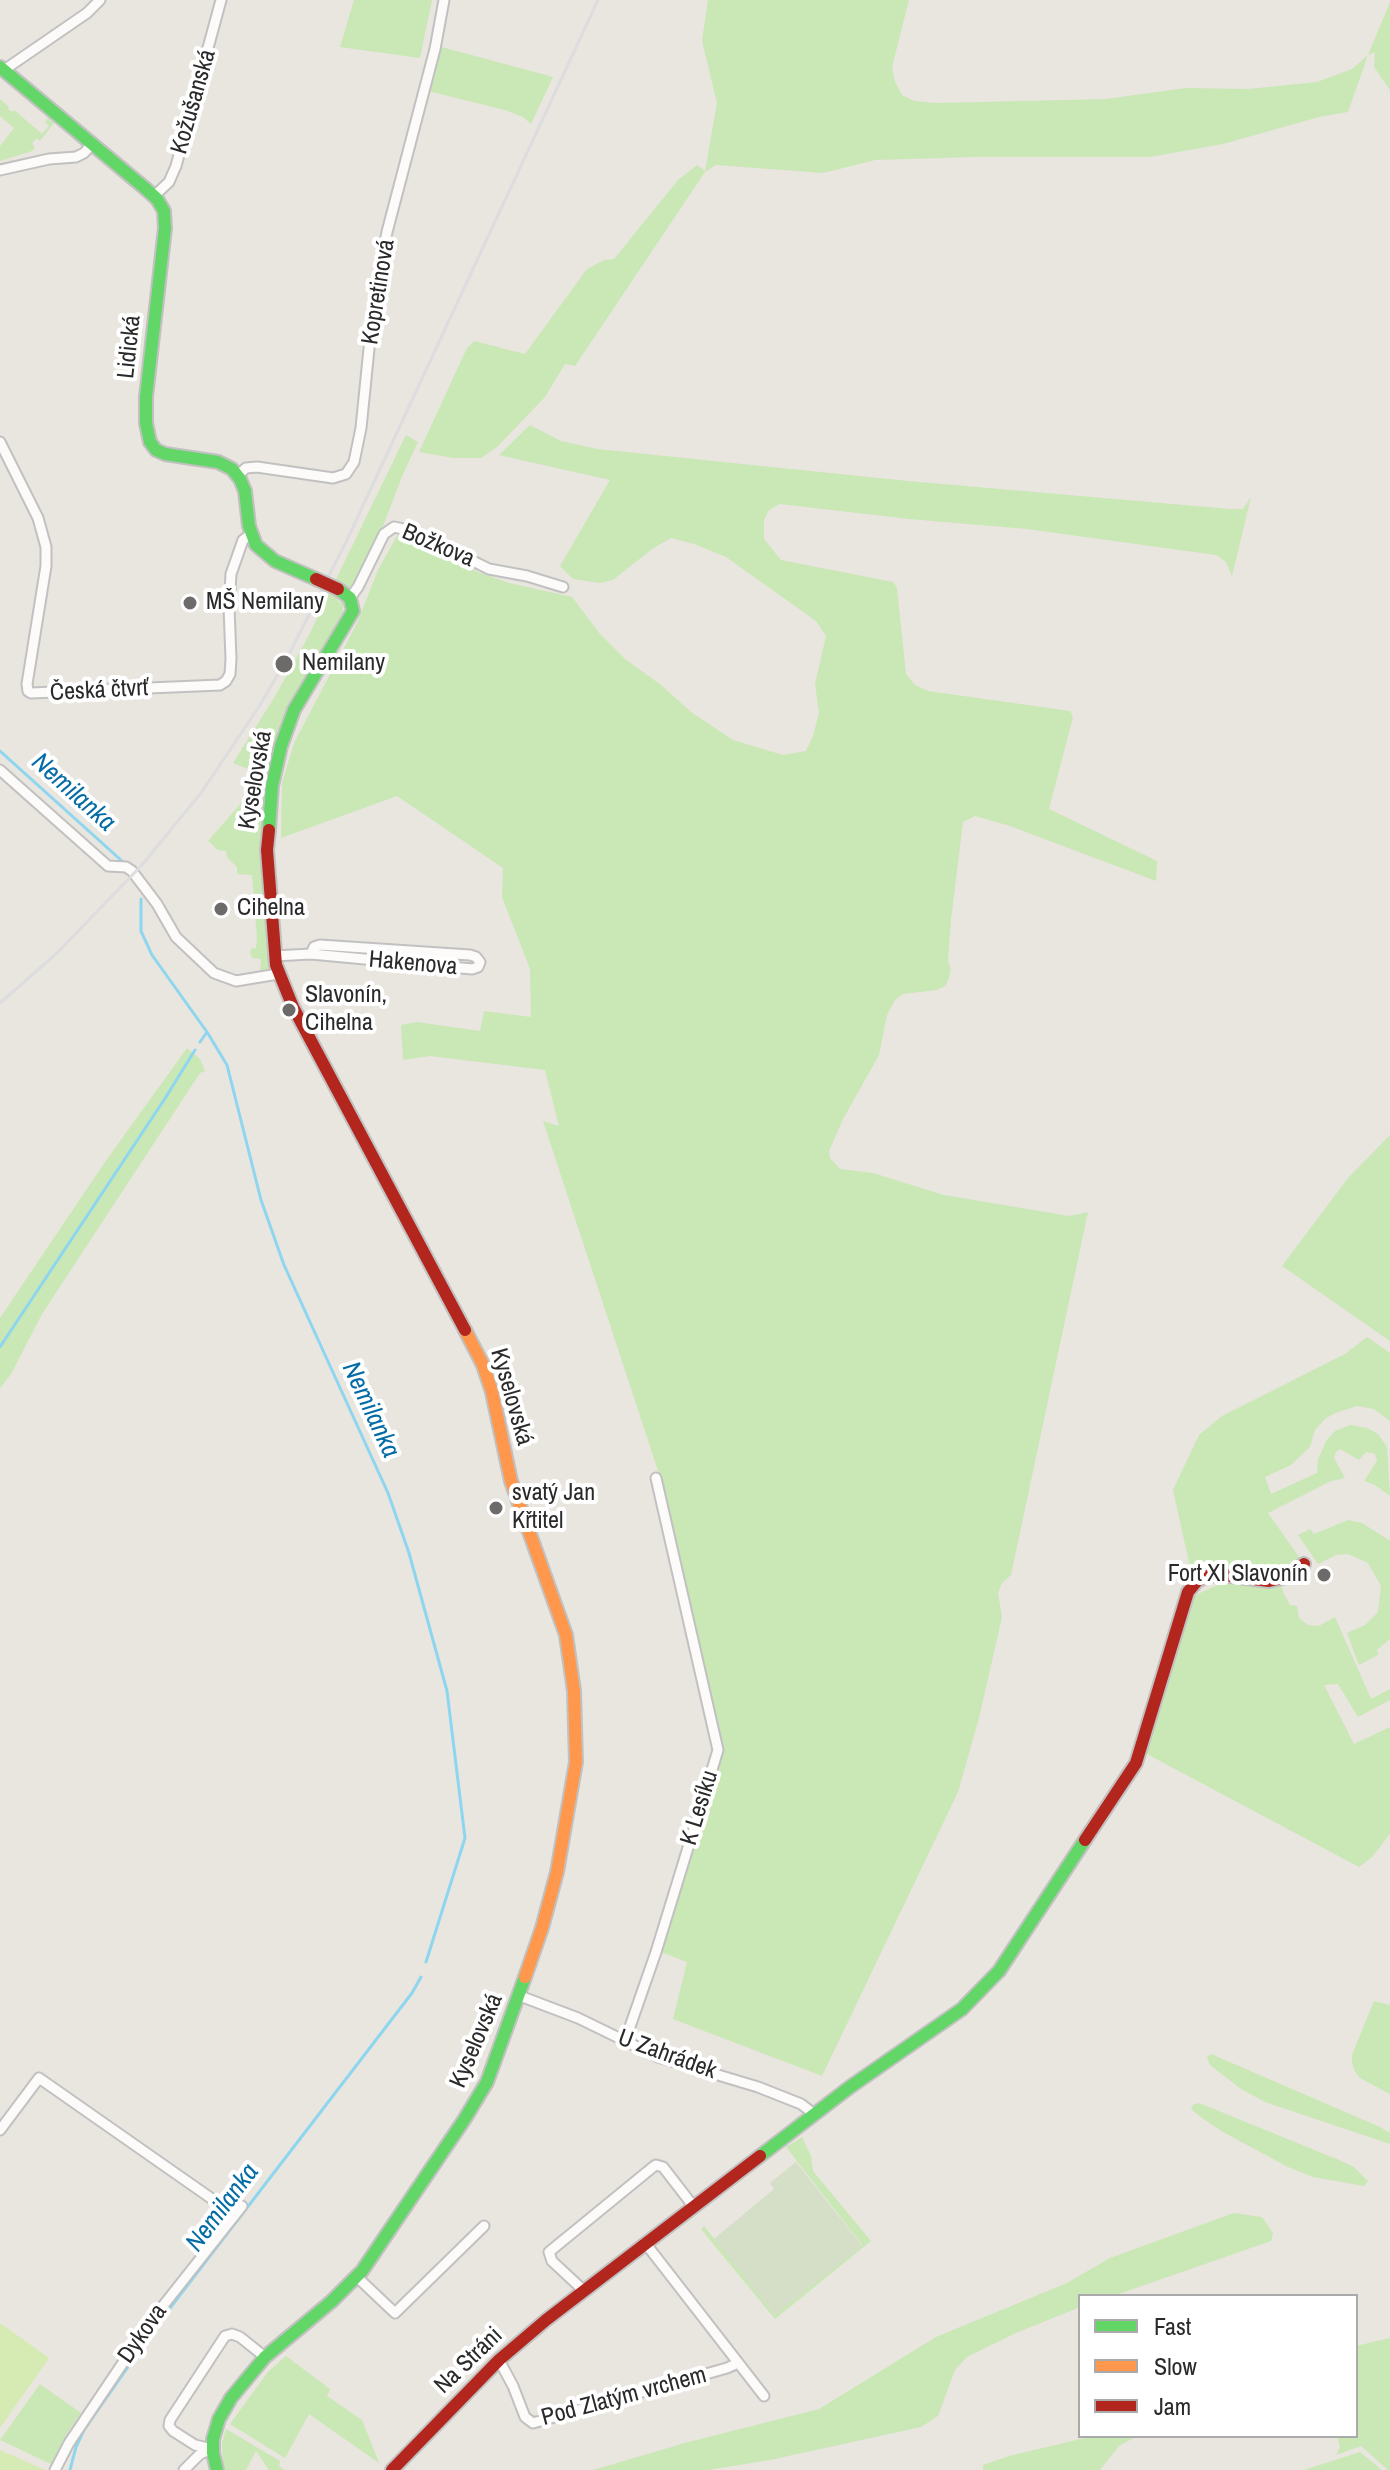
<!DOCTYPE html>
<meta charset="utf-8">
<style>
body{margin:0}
#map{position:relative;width:1390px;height:2470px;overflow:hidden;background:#e9e5df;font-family:"Archivo Narrow",sans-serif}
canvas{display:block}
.legend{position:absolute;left:1078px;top:2294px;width:280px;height:144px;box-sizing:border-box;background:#fff;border:2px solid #aaa;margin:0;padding:10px 14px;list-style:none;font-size:24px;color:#2a2a2a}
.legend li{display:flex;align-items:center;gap:16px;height:40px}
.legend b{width:40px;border:2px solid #aaa}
</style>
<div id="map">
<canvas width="1390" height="2470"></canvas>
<ul class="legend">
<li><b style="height:10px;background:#63d668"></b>Fast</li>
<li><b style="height:10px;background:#ff974d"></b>Slow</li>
<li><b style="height:10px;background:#b3261e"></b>Jam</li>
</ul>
</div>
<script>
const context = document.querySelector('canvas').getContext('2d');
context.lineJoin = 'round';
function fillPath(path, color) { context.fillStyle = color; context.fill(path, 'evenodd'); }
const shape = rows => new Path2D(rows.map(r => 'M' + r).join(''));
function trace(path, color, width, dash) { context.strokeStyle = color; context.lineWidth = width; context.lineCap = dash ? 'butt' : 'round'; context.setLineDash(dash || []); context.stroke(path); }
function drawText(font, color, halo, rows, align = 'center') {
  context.font = font + ' "Archivo Narrow",sans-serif'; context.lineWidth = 8; context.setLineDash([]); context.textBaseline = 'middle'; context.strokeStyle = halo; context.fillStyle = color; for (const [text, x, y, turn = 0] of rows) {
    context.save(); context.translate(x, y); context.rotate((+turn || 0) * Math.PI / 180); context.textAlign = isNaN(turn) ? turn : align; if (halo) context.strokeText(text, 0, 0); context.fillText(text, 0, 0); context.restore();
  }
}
fillPath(shape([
 [354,0,432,0,420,58,340,47],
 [708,0,909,0,892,67,895,82,902,95,914,101,937,103,1106,99,1186,88,1248,89,1317,82,1352,69,1368,55,1390,2,1390,90,1374,67,1375,52,1368,55,1348,112,1319,117,1223,144,1150,157,976,157,875,160,823,173,716,165,705,172,575,366,565,364,545,397,497,447,481,458,453,458,419,452,467,348,474,341,525,354,587,269,604,260,614,259,678,180,697,165,705,171,717,103,702,41],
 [438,46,553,77,531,124,523,117,505,110,428,91],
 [0,99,9,107,8,109,12,112,14,110,42,134,49,126,45,122,48,118,54,123,40,141,37,138,32,143,35,148,32,151,0,161,0,146,14,128,0,116],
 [530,425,561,441,597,449,908,481,1230,509,1243,509,1251,497,1232,576,1226,562,1216,555,1027,529,909,519,780,504,769,510,764,520,764,539,781,560,893,582,897,588,906,674,915,685,928,691,1070,711,1073,717,1049,809,1157,861,1156,881,1010,826,975,816,963,822,951,920,948,960,951,970,948,981,945,986,937,990,903,994,895,1000,887,1015,879,1055,843,1119,829,1151,830,1158,840,1169,873,1173,944,1195,1069,1216,1088,1212,1011,1575,1002,1583,998,1593,1002,1617,979,1718,958,1792,822,2076,673,2019,687,1962,661,1952,723,1751,665,1492,543,1121,559,1126,545,1070,430,1056,403,1060,401,1025,417,1022,480,1031,484,1011,531,1017,530,969,502,897,503,868,397,796,281,838,282,783,294,743,357,623,378,570,398,534,417,540,478,572,509,583,572,597,600,634,625,659,661,685,691,712,733,740,783,755,806,751,813,736,819,713,815,684,826,636,816,621,726,557,694,544,671,538,652,549,613,580,600,583,573,579,560,566,610,480,499,455],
 [406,435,418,442,403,474,380,534,356,585,349,587,340,584,335,596,340,603,343,601,343,612,289,710,271,765,268,770,261,763,257,763,253,771,233,763,274,698,309,635],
 [263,778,266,782,266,793,262,837,263,868,269,965,269,970,264,972,260,970,261,959,252,958,250,952,252,948,256,948,257,938,252,875,237,874,237,867,227,857,226,851,218,850,208,841],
 [187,1048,200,1059,205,1071,200,1073,42,1314,11,1374,0,1388,0,1318,105,1162],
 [1390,1135,1390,1341,1282,1266,1348,1178],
 [1367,1337,1390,1353,1390,1421,1374,1409,1357,1406,1335,1413,1325,1419,1315,1430,1310,1447,1291,1465,1265,1477,1271,1494,1317,1473,1318,1460,1326,1441,1335,1431,1350,1425,1367,1428,1378,1434,1387,1447,1390,1496,1375,1485,1364,1481,1377,1461,1375,1454,1366,1452,1359,1460,1340,1449,1336,1452,1334,1458,1345,1478,1331,1481,1268,1513,1304,1564,1280,1579,1283,1592,1290,1605,1297,1606,1299,1618,1308,1625,1319,1626,1335,1617,1371,1699,1390,1689,1390,1700,1358,1717,1338,1684,1324,1685,1354,1744,1390,1727,1390,1834,1372,1857,1359,1867,1145,1753,1194,1596,1224,1582,1227,1570,1225,1565,1191,1571,1173,1490,1199,1435,1222,1416,1345,1354],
 [1348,1520,1362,1523,1390,1541,1390,1639,1377,1650,1378,1655,1359,1665,1347,1633,1365,1625,1378,1612,1381,1586,1368,1563,1348,1554,1336,1555,1318,1564,1298,1535,1310,1529,1314,1534],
 [1374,2001,1390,2005,1390,2094,1360,2078,1354,2070,1352,2061,1352,2055],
 [1211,2054,1380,2127,1390,2133,1390,2144,1265,2102,1241,2089,1210,2065,1207,2057],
 [1199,2103,1339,2160,1354,2167,1368,2181,1364,2186,1313,2177,1286,2166,1223,2132,1202,2118,1191,2109,1193,2105],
 [802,2137,811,2156,813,2171,871,2241,775,2319,701,2229,704,2226,775,2315,862,2245,786,2147],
 [1234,2213,1262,2217,1273,2233,1271,2241,1113,2296,1080,2296,1080,2307,1016,2333,967,2357,955,2370,938,2416,921,2427,770,2460,708,2470,593,2470,685,2443,819,2409,936,2337,1067,2283,1110,2258],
 [1390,2338,1390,2470,1388,2470,1361,2446,1336,2455,1340,2447,1337,2436,1356,2436,1356,2346],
 [286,2356,330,2389,327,2396,362,2420,379,2463,309,2414,285,2458,230,2424,268,2372],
 [40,2384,81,2413,67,2433,51,2464,0,2440],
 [226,2429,280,2461,279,2466,284,2470,269,2470,256,2451,246,2470,223,2470,222,2443],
 [1093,2436,1137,2436,1119,2446,1100,2470,983,2470,983,2465,1009,2456],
 [1360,2452,1382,2470,1304,2470]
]), '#cae7b6');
fillPath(shape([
 [796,2162,862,2246,775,2315,714,2239,774,2189,770,2183]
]), '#d5dec6');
fillPath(shape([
 [0,2323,49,2358,0,2428],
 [0,2450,45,2470,0,2470]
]), '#d6ebb3');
trace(shape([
 [0,751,122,861],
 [141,899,141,931,152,955,207,1032,227,1065,261,1200,284,1265,388,1493,409,1553,447,1691,465,1838,426,1962],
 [200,1042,207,1032],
 [0,1347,164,1100,195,1050],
 [70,2470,76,2447,84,2430,160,2321,412,1993,421,1977]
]), '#8ed6f0', 3);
const street = shape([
 [4,70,87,13,100,0],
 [0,170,49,159,76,157,84,153,93,143],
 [154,196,169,182,176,166,221,0],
 [0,442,38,518,46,547,46,566,27,684,28,691,31,693,220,685,226,681,230,674,231,659,229,607,231,574,243,540,251,534],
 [238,475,246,468,257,467,333,478,346,474,354,462,361,428,373,309,378,277,387,232,435,49,444,0],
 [350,598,358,587,384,534,394,527,412,531,489,569,527,576,563,587],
 [0,770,108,866,126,867,132,871,157,904,176,937,214,973,236,981,278,974],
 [274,956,311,954,472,969,478,967,480,962,476,957,470,955,320,945,314,947,311,954],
 [520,1996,578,2018,658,2057,758,2087,801,2104,814,2114],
 [625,2041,656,1952,718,1750,656,1478],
 [0,2130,39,2078,235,2215],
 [646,2244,764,2396],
 [357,2277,395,2313,484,2226],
 [582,2289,552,2261,549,2252,653,2167,656,2165,663,2167,694,2207],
 [499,2360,513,2386,525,2417,533,2423,727,2368,738,2363],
 [212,2449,195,2445,173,2431,169,2426,170,2420,225,2336,232,2334,240,2337,265,2357],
 [55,2470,69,2443,151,2321,242,2206],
 [184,2470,200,2454,212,2449]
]);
const fast = shape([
 [0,67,146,189,157,199,164,211,165,228,146,397,146,423,150,442,156,450,165,454,218,462,232,469,240,479,245,491,249,526,256,545,275,561,316,579],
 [269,830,272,786,281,746,294,710,353,611,350,598,338,589],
 [760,2156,850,2087,962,2009,999,1971,1085,1840],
 [217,2470,213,2453,213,2439,219,2419,231,2398,265,2357,332,2301,362,2271,464,2120,487,2082,525,1977]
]);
const slow = shape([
 [465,1330,483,1365,492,1392,511,1481,566,1635,574,1691,576,1762,557,1872,542,1928,525,1977]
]);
const jam = shape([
 [269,830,267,850,276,965,293,1007,465,1330],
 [1085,1840,1136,1763,1188,1592,1197,1581,1207,1576,1223,1575,1269,1581,1282,1578,1304,1564],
 [392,2470,499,2360,546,2320,760,2156]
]);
trace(street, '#c2c1c1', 13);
trace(fast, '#c2c1c1', 16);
trace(slow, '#c2c1c1', 16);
trace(jam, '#c2c1c1', 16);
trace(street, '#fcfbfa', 9);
trace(fast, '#63d668', 12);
trace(slow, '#ff974d', 12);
trace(jam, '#b3261e', 12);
trace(shape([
 [0,1003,57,953,141,866,201,793,260,705,284,664,347,540,598,0]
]), '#dddddf', 3);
const jamBridge = shape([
 [316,579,338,589]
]);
trace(jamBridge, '#c2c1c1', 16, []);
trace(jamBridge, '#b3261e', 12);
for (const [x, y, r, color] of [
 [190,603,8,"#6d6b69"],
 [284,664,10,"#6d6b69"],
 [221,909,8,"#6d6b69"],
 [289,1010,8,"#6d6b69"],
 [496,1508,8,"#6d6b69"],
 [1324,1575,8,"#6d6b69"]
]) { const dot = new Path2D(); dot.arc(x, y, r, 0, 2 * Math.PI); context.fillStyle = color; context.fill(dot); trace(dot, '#fff', 3); }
drawText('24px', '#2a2a2a', '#fff', [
 ["Kožušanská",194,102,-74],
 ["Kopretinová",379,292,-81],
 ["Lidická",130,347,-84],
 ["Božkova",438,546,23],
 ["Česká čtvrť",99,691,-3],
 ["Kyselovská",256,780,-80],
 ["Hakenova",413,964,5],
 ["Kyselovská",511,1397,74],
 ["K Lesíku",700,1808,-73],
 ["Kyselovská",477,2041,-67],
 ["U Zahrádek",667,2055,20],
 ["Dykova",143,2334,-55],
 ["Na Stráni",469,2361,-44],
 ["Pod Zlatým vrchem",624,2397,-15]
]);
drawText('24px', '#2a2a2a', '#fff', [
 ["MŠ Nemilany",206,603],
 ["Nemilany",302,664],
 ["Cihelna",237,909],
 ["Slavonín,",305,996],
 ["Cihelna",305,1024],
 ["svatý Jan",512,1494],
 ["Křtitel",512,1522],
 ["Fort XI Slavonín",1308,1575,"right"]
], 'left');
drawText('italic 26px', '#046ca5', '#fff', [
 ["Nemilanka",73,793,42],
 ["Nemilanka",370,1410,65],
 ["Nemilanka",223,2208,-53]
]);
</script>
